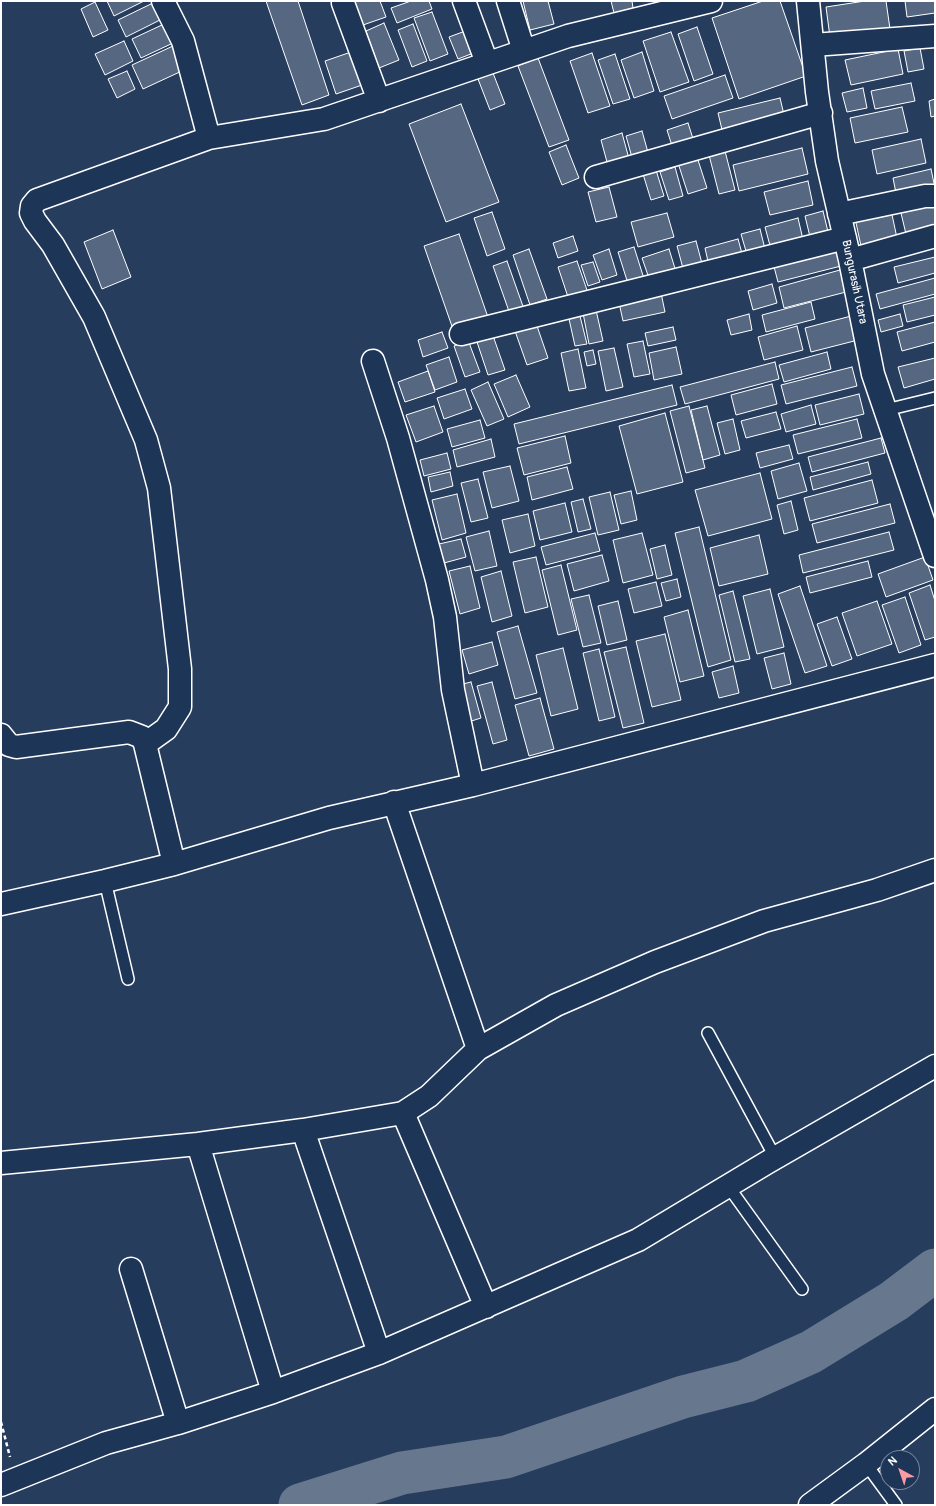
<!DOCTYPE html>
<style>
body{margin:0}
#map{position:relative;width:936px;height:1506px;overflow:hidden;background:#263d5e;font-family:Pangolin,sans-serif}
canvas{display:block}
.frame{position:absolute;inset:0;border:2px solid #fff;pointer-events:none}
.north{position:absolute;left:880px;top:1450px;width:40px;height:40px;box-sizing:border-box;background:#1d3557;border:1px solid #77869a;border-radius:50%;rotate:320deg;font-size:11px;font-weight:700;line-height:16px;text-align:center;color:#fff}
.north::after{content:'';display:block;margin:auto;width:14px;height:18px;background:#ff9aa2;clip-path:polygon(50% 0,100% 100%,50% 72%,0 100%)}
</style>
<div id="map">
<canvas width="936" height="1506"></canvas>
<div class="frame"></div>
<div class="north">N</div>
</div>
<script>
const context = document.querySelector('canvas').getContext('2d');
context.lineJoin = 'round';
const shape = rows => new Path2D(rows.map(r => 'M' + r).join(''));
function trace(path, color, width, dash) { context.strokeStyle = color; context.lineWidth = width; context.lineCap = dash ? 'butt' : 'round'; context.setLineDash(dash || []); context.stroke(path); }
function fillPath(path, color) { context.fillStyle = color; context.fill(path, 'evenodd'); }
function drawText(font, color, halo, rows, align = 'center') {
  context.font = font + ' Pangolin,sans-serif'; context.lineWidth = 3; context.setLineDash([]); context.textBaseline = 'middle'; context.strokeStyle = halo; context.fillStyle = color; for (const [text, x, y, turn = 0] of rows) {
    context.save(); context.translate(x, y); context.rotate((+turn || 0) * Math.PI / 180); context.textAlign = isNaN(turn) ? turn : align; if (halo) context.strokeText(text, 0, 0); context.fillText(text, 0, 0); context.restore();
  }
}
trace(shape([
 [300,1505,402,1473,506,1457,683,1397,746,1381,811,1352,894,1301,935,1270]
]), '#67788e', 43);
const building = shape([
 [107,1,144,1,114,16,107,1],
 [266,1,298,1,329,95,302,105,266,1],
 [357,1,380,1,386,17,363,25,354,2,357,1],
 [411,1,429,1,432,9,397,23,391,8,411,1],
 [523,1,548,1,554,24,530,30,523,1],
 [611,1,632,1,633,8,614,13,611,1],
 [763,1,780,1,806,76,739,99,712,18,763,1],
 [865,1,886,1,890,29,830,37,826,7,865,1],
 [905,1,935,1,935,13,907,17,905,1],
 [95,2,108,30,93,37,81,9,95,2],
 [153,3,162,19,126,37,118,20,153,3],
 [432,12,448,54,430,61,414,18,432,12],
 [384,23,399,60,379,68,366,31,384,23],
 [164,24,173,43,141,58,132,39,164,24],
 [413,24,427,61,412,67,398,30,413,24],
 [697,27,713,74,694,81,678,34,697,27],
 [468,30,476,52,458,59,449,37,468,30],
 [671,32,689,82,660,92,643,41,671,32],
 [124,41,133,61,105,75,95,54,124,41],
 [173,46,184,70,143,89,132,65,173,46],
 [920,48,924,69,908,72,904,51,920,48],
 [898,49,903,74,851,85,845,60,898,49],
 [354,51,365,84,336,94,325,61,354,51],
 [642,52,654,91,634,98,621,60,642,52],
 [592,53,610,106,588,113,570,61,592,53],
 [615,54,630,99,613,104,598,60,615,54],
 [538,58,569,140,549,147,518,66,538,58],
 [127,71,135,89,117,98,108,79,127,71],
 [493,73,505,104,490,110,478,79,493,73],
 [725,75,733,98,672,119,664,96,725,75],
 [911,83,915,101,875,109,871,91,911,83],
 [863,88,867,108,847,112,842,93,863,88],
 [780,98,785,119,723,134,718,113,780,98],
 [935,99,935,116,931,117,929,101,935,99],
 [461,104,499,202,446,222,409,124,461,104],
 [902,107,908,132,855,143,850,118,902,107],
 [688,123,695,145,674,152,667,130,688,123],
 [642,131,649,156,633,161,626,136,642,131],
 [622,133,631,166,610,173,601,140,622,133],
 [921,139,926,163,877,174,872,150,921,139],
 [566,145,579,178,562,185,549,152,566,145],
 [802,148,808,174,739,191,733,165,802,148],
 [725,151,735,190,719,194,709,155,725,151],
 [697,157,707,188,688,194,678,163,697,157],
 [675,167,683,196,669,200,660,172,675,167],
 [931,169,935,188,897,198,893,178,931,169],
 [656,170,664,196,651,200,643,174,656,170],
 [808,181,813,205,770,215,764,192,808,181],
 [609,187,617,217,596,222,588,192,609,187],
 [935,202,935,228,906,234,900,209,935,202],
 [891,210,897,238,861,246,855,218,891,210],
 [823,211,829,236,811,241,805,216,823,211],
 [492,212,505,249,487,256,474,218,492,212],
 [667,213,674,237,638,247,631,222,667,213],
 [798,218,804,244,772,253,765,227,798,218],
 [760,229,766,253,748,258,741,234,760,229],
 [113,230,131,277,102,289,84,242,113,230],
 [459,234,490,323,455,335,424,246,459,234],
 [573,236,578,251,558,258,553,243,573,236],
 [738,239,743,257,709,266,705,248,738,239],
 [696,241,704,271,685,276,677,246,696,241],
 [835,242,841,266,778,282,772,259,835,242],
 [634,247,646,285,630,290,618,252,634,247],
 [529,249,547,299,530,305,513,255,529,249],
 [609,249,617,275,602,280,593,255,609,249],
 [669,249,677,275,651,284,642,258,669,249],
 [935,257,935,273,898,283,894,267,935,257],
 [507,261,525,312,511,317,493,266,507,261],
 [577,261,588,293,569,300,558,267,577,261],
 [593,262,600,282,588,286,581,265,593,262],
 [840,270,846,292,784,308,779,287,840,270],
 [935,278,935,294,880,309,876,294,935,278],
 [772,284,777,303,753,310,748,291,772,284],
 [660,288,665,312,623,321,618,298,660,288],
 [935,297,935,315,907,322,903,305,935,297],
 [811,302,815,319,766,332,762,315,811,302],
 [596,310,603,341,589,344,583,313,596,310],
 [749,314,752,330,731,335,727,320,749,314],
 [900,314,903,326,881,332,878,320,900,314],
 [855,315,862,339,811,352,805,328,855,315],
 [580,316,587,344,575,346,569,319,580,316],
 [935,322,935,342,902,351,897,332,935,322],
 [536,323,548,358,527,365,515,331,536,323],
 [797,326,803,350,764,360,758,337,797,326],
 [673,327,676,340,648,346,645,333,673,327],
 [491,330,505,370,488,375,475,336,491,330],
 [442,332,448,348,423,357,418,340,442,332],
 [468,340,480,372,465,377,454,346,468,340],
 [643,341,650,374,634,377,627,344,643,341],
 [676,347,682,374,654,380,649,353,676,347],
 [614,348,623,387,606,391,598,351,614,348],
 [578,349,586,388,569,391,561,353,578,349],
 [593,350,596,364,587,366,584,352,593,350],
 [827,352,831,369,784,382,779,365,827,352],
 [449,357,457,382,435,390,426,365,449,357],
 [935,358,935,379,904,388,898,367,935,358],
 [775,362,779,379,685,404,680,387,775,362],
 [852,367,857,386,786,404,781,385,852,367],
 [428,371,435,392,405,402,398,382,428,371],
 [516,375,530,407,508,417,494,384,516,375],
 [488,382,504,419,487,426,471,390,488,382],
 [772,384,777,404,736,415,731,395,772,384],
 [672,385,677,405,519,444,514,424,672,385],
 [465,389,472,409,444,419,437,398,465,389],
 [859,394,864,414,820,425,815,405,859,394],
 [811,405,816,424,786,432,781,414,811,405],
 [434,406,443,432,416,442,406,415,434,406],
 [689,406,705,468,686,473,670,411,689,406],
 [707,406,720,455,703,460,691,410,707,406],
 [776,412,781,429,746,438,741,421,776,412],
 [665,413,683,482,637,494,619,426,665,413],
 [733,419,740,450,725,454,717,423,733,419],
 [857,419,862,438,798,454,793,435,857,419],
 [480,420,485,438,452,447,447,429,480,420],
 [565,436,571,463,524,475,517,448,565,436],
 [881,438,885,453,812,472,808,457,881,438],
 [491,439,495,457,457,467,453,450,491,439],
 [789,445,793,459,760,468,756,453,789,445],
 [447,453,451,469,424,476,420,460,447,453],
 [868,462,871,474,813,490,810,477,868,462],
 [799,463,807,491,778,499,771,471,799,463],
 [510,466,519,501,492,508,483,472,510,466],
 [567,467,573,489,532,500,527,477,567,467],
 [450,472,453,486,431,492,428,477,450,472],
 [760,473,772,519,708,536,695,490,760,473],
 [478,479,488,518,471,522,461,483,478,479],
 [872,480,878,503,810,521,804,498,872,480],
 [631,491,637,520,621,524,614,495,631,491],
 [610,492,619,530,598,535,589,497,610,492],
 [457,494,466,533,442,540,432,500,457,494],
 [583,499,591,529,578,532,571,502,583,499],
 [791,501,798,530,784,534,777,505,791,501],
 [565,503,572,532,540,540,533,511,565,503],
 [890,504,895,523,817,543,812,524,890,504],
 [528,514,535,546,510,553,502,520,528,514],
 [699,527,731,660,708,667,675,533,699,527],
 [489,531,497,566,475,571,466,537,489,531],
 [889,532,894,550,803,573,799,555,889,532],
 [595,533,600,551,546,565,541,547,595,533],
 [642,533,653,575,623,583,613,540,642,533],
 [759,535,768,574,719,586,710,548,759,535],
 [461,539,466,557,444,563,439,544,461,539],
 [665,545,672,575,657,579,650,549,665,545],
 [602,555,609,581,574,591,567,564,602,555],
 [536,557,548,607,525,613,513,562,536,557],
 [925,557,933,580,886,597,878,574,925,557],
 [868,561,872,577,810,593,806,577,868,561],
 [561,565,577,630,558,635,542,570,561,565],
 [470,566,480,608,460,614,449,571,470,566],
 [501,571,512,616,492,622,481,577,501,571],
 [677,579,681,597,666,601,661,583,677,579],
 [656,582,662,606,634,613,628,589,656,582],
 [930,585,935,601,935,637,925,640,909,593,930,585],
 [800,586,827,666,805,673,778,594,800,586],
 [770,589,784,647,757,654,743,596,770,589],
 [733,591,750,659,735,662,719,595,733,591],
 [589,595,601,643,583,647,571,599,589,595],
 [905,597,921,645,899,653,882,605,905,597],
 [618,601,627,640,607,645,598,606,618,601],
 [877,601,892,644,857,656,842,613,877,601],
 [688,610,704,676,680,682,664,617,688,610],
 [837,617,852,659,832,666,817,624,837,617],
 [518,626,537,693,515,699,497,632,518,626],
 [665,634,681,700,652,707,636,641,665,634],
 [492,642,498,665,469,674,462,650,492,642],
 [626,647,644,723,623,728,604,652,626,647],
 [563,648,578,709,551,716,536,655,563,648],
 [599,649,615,717,599,721,583,653,599,649],
 [784,653,791,684,772,689,764,658,784,653],
 [733,666,739,693,719,698,712,672,733,666],
 [471,682,481,718,465,723,455,686,471,682],
 [492,682,507,740,493,744,477,686,492,682],
 [540,698,554,749,529,756,515,705,540,698]
]);
fillPath(building, '#556781');
trace(building, '#fff', 1);
const lane = shape([
 [886,410,935,398],
 [105,881,128,979],
 [708,1033,775,1157],
 [728,1186,802,1289],
 [866,1464,896,1505]
]);
const street = shape([
 [163,1,183,41,209,138],
 [464,1,487,63],
 [508,1,524,51],
 [808,1,817,92,827,161,850,260,873,374,935,556],
 [343,3,379,101],
 [813,45,935,36],
 [596,177,821,113],
 [839,214,925,196,935,196],
 [850,260,935,236],
 [461,334,845,238],
 [373,361,398,438,437,580,445,617,453,690,473,785],
 [1,735,9,745,16,747,129,732,142,737,145,744,174,864],
 [145,744,166,729,180,707,180,669,159,488,146,440,94,317,53,245,35,221,31,213,32,206,37,200,209,138,324,119,568,36,711,1],
 [394,802,478,1049],
 [1,904,105,881,174,864,329,818,473,785,935,665],
 [403,1113,486,1307],
 [303,1130,379,1353],
 [198,1144,273,1392],
 [1,1163,198,1144,303,1130,403,1113,429,1096,478,1049,556,1005,655,962,764,921,877,890,935,870],
 [131,1269,178,1423],
 [1,1485,106,1443,178,1423,273,1392,379,1353,638,1240,768,1162,935,1066]
]);
const highway = shape([
 [810,1505,866,1464,935,1409]
]);
trace(lane, '#fff', 14);
trace(street, '#fff', 25);
trace(highway, '#fff', 25);
trace(shape([
 [1,1422,10,1457]
]), '#fff', 2.5, [4, 3]);
trace(lane, '#1d3557', 11);
trace(street, '#1d3557', 22);
trace(highway, '#1d3557', 22);
drawText('12px', '#fff', '#1d3557', [
 ["Bungurasih Utara",854,282,78]
]);
</script>
